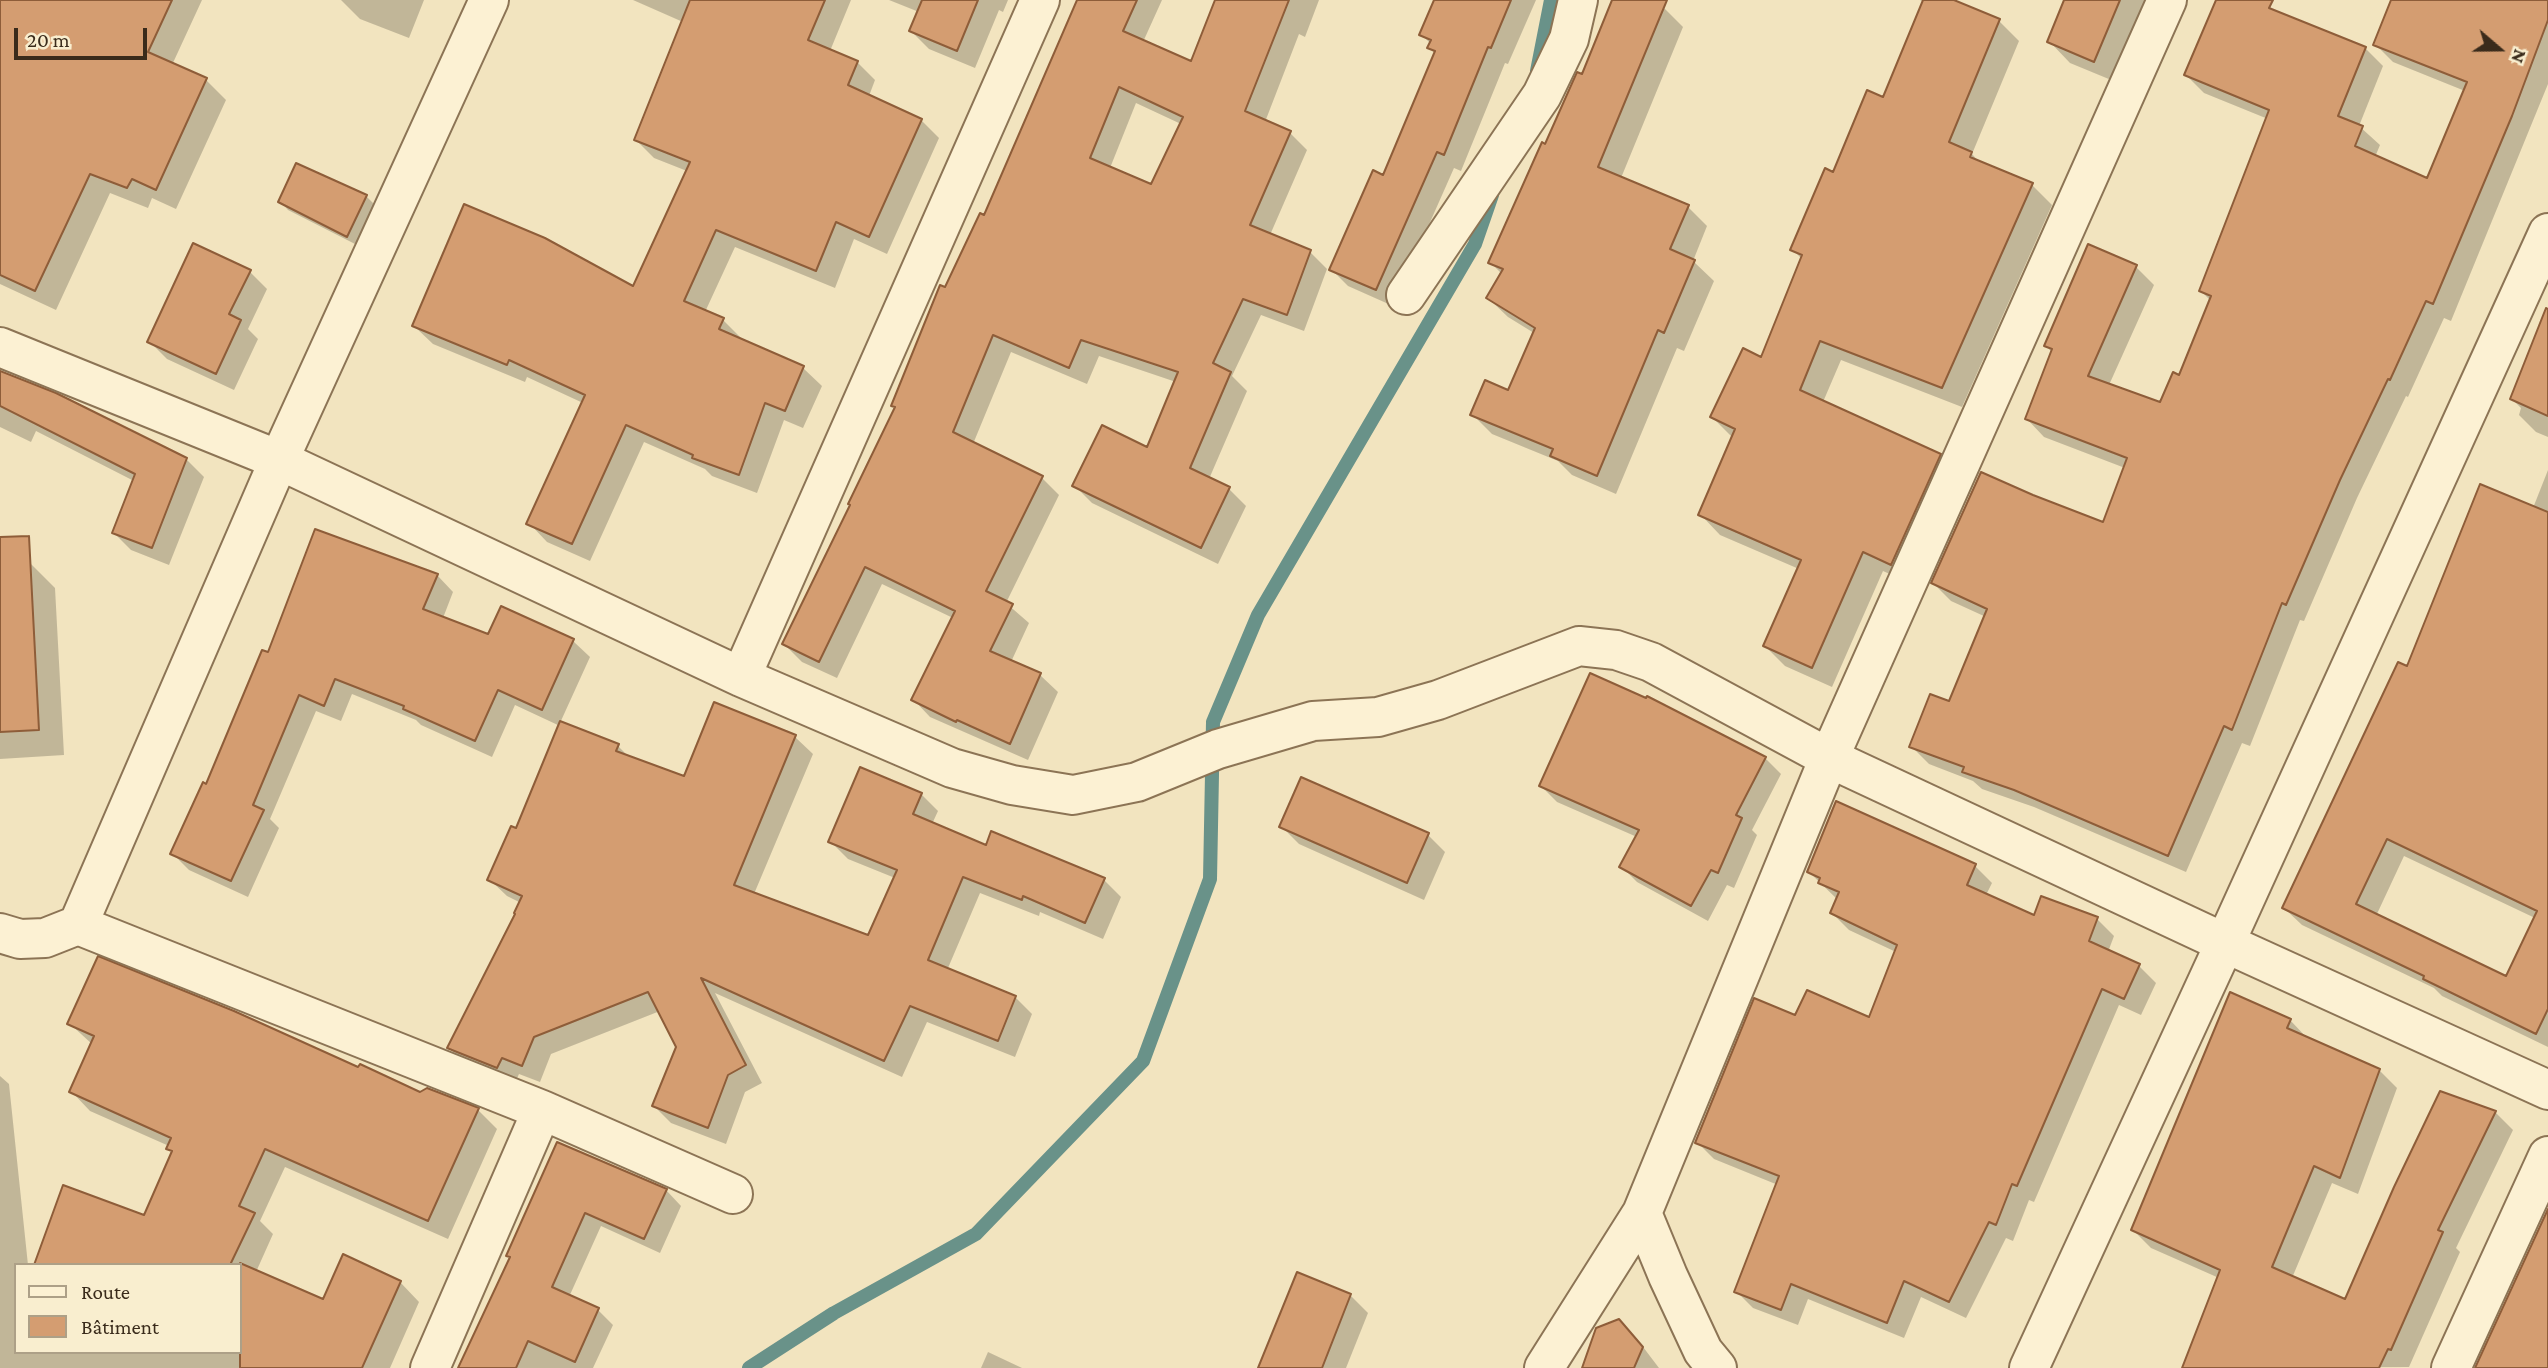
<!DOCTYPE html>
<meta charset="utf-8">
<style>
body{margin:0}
#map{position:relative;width:2548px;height:1368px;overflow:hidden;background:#f2e4bf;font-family:"Crimson Pro",serif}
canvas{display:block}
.legend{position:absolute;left:14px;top:1263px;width:228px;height:91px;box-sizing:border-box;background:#f9eecf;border:2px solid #ada087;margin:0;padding:9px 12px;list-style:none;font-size:21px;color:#3a2b1b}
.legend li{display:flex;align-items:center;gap:14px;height:35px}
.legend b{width:35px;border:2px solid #ada087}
.north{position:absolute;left:2464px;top:14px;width:70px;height:70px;-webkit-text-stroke:5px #f9eecf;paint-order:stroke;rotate:110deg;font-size:19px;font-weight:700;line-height:28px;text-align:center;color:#3a2b1b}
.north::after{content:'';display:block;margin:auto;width:24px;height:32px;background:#3a2b1b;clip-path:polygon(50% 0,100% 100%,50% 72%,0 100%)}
.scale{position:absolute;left:14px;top:28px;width:133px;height:32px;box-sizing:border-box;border:4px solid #3a2b1b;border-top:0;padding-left:9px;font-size:21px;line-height:24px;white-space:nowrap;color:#3a2b1b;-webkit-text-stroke:5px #f9eecf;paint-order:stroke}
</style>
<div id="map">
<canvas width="2548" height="1368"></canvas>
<ul class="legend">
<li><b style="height:9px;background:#fcf1d3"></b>Route</li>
<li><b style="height:19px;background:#d49d71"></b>Bâtiment</li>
</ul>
<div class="north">N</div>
<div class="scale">20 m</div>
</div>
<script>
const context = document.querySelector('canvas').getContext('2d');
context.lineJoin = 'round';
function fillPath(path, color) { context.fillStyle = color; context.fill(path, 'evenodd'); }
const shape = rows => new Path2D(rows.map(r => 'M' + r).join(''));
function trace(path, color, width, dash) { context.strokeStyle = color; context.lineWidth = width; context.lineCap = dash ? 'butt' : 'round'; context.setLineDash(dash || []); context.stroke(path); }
fillPath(shape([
 [0,0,202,0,172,65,206,80,226,100,176,209,152,198,148,208,110,193,56,310,0,284],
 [341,0,424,0,409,38,360,19],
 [633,0,851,0,830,51,857,62,875,80,869,96,921,120,939,138,887,254,854,239,835,288,735,247,705,312,723,320,741,338,740,341,803,368,822,386,803,428,784,420,757,493,712,476,705,469,644,442,590,561,547,542,529,523,583,403,527,377,525,382,433,344,414,326,634,288,687,171,654,158,636,140,683,22],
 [889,0,1008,0,1003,12,999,10,975,68,929,49,911,31,919,12],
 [1078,0,1162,0,1143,42,1192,63,1217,0,1319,0,1305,37,1299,34,1265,122,1290,133,1307,150,1270,235,1310,252,1327,269,1304,331,1261,315,1232,376,1247,391,1209,479,1229,489,1246,506,1218,564,1092,503,1075,486,1148,449,1176,382,1099,356,1087,384,1011,352,973,444,1042,478,1059,495,1006,603,1029,623,1011,662,1040,675,1058,692,1028,760,930,717,913,699,953,618,882,584,837,678,802,662,784,644,896,408,893,405,946,289,985,217],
 [1136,103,1181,124,1152,187,1110,168],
 [1436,0,1536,0,1508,64,1505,63,1461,171,1454,168,1393,306,1348,286,1331,269,1384,177,1436,54,1429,48,1431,44,1421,34],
 [1614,0,1644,0,1664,8,1683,27,1621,178,1688,207,1707,226,1693,261,1714,281,1684,351,1677,348,1616,494,1572,475,1558,461,1492,434,1472,414,1509,392,1534,333,1508,317,1488,298,1502,274,1490,262,1583,76],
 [1920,0,1950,0,1999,21,2019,41,1972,154,1980,163,2032,185,2052,205,1962,407,1841,360,1823,402,1940,455,1960,475,1912,584,1883,571,1832,687,1785,666,1765,646,1799,569,1720,535,1700,514,1733,438,1712,417,1761,359,1802,259,1792,249,1833,174,1884,99,1924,2],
 [2066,0,2150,0,2116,82,2070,63,2049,41],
 [2218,0,2248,0,2365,48,2383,66,2359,126,2380,145,2375,157,2428,180,2465,91,2393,62,2375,44,2393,0,2548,0,2548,84,2451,321,2444,318,2408,397,2406,396,2357,498,2304,621,2300,620,2250,746,2242,743,2186,872,2034,807,1982,789,1973,781,1929,764,1911,746,1950,703,1986,617,1951,601,1933,583,2104,524,2125,468,2044,437,2027,419,2052,352,2046,346,2136,267,2154,285,2109,385,2161,404,2180,377,2211,301,2201,291,2268,119,2204,93,2186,75],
 [297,165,366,196,375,205,355,244,288,210,280,201],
 [250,272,267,289,248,329,258,339,234,390,167,359,149,341],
 [2548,320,2548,437,2536,432,2519,415,2521,408,2512,399],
 [0,372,186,459,204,477,169,565,131,550,114,533,134,481,36,431,31,442,0,427],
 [2548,470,2548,1047,2442,996,2434,988,2302,925,2284,908,2408,669,2533,508],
 [2404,856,2535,918,2507,978,2376,916],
 [30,563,55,588,64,755,0,759,0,564],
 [437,575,453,592,443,618,489,636,573,641,590,657,560,723,618,746,630,758,685,778,715,704,795,737,813,754,754,894,869,938,895,878,848,859,830,841,921,794,938,811,932,824,987,847,1104,880,1121,897,1103,939,1040,912,1039,916,980,893,948,968,1015,997,1032,1014,1015,1057,927,1022,902,1077,715,993,762,1083,745,1092,726,1144,671,1123,654,1106,678,1047,660,1011,551,1054,540,1082,519,1074,514,1085,466,1065,449,1048,517,914,521,903,507,896,489,879,516,831,560,726,515,705,492,757,421,725,416,720,352,694,341,721,316,711,270,819,279,828,248,897,189,870,172,853,269,655],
 [1765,758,1781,774,1752,830,1757,835,1734,888,1727,885,1708,921,1637,882,1621,866,1637,837,1557,802,1541,786],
 [1281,826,1428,835,1445,852,1424,900,1299,844],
 [1975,866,1992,883,1986,895,2035,917,2097,919,2114,936,2108,952,2139,966,2156,983,2141,1015,2119,1005,2034,1202,2029,1200,2013,1241,2006,1238,1966,1318,1921,1297,1904,1338,1808,1299,1798,1325,1753,1308,1736,1291,1778,1185,1714,1159,1697,1142,1796,1017,1870,1020,1896,952,1849,930,1832,913,1838,900,1809,872],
 [2290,1020,2308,1039,2379,1070,2397,1088,2358,1194,2332,1183,2292,1278,2346,1301,2495,1112,2513,1130,2456,1248,2460,1252,2409,1367,2184,1368,2219,1278,2151,1248,2133,1230],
 [69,1023,359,1069,420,1094,478,1110,497,1129,448,1239,285,1167,260,1221,273,1234,256,1272,323,1301,400,1282,419,1302,390,1368,0,1368,0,1076,9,1084,28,1265,16,1265,16,1352,240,1352,240,1265,36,1265,145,1217,173,1153,169,1146,90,1111,71,1091,92,1044],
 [558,1144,666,1190,681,1206,660,1253,601,1226,569,1297,598,1310,613,1325,593,1368,461,1368,512,1259],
 [1350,1295,1368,1313,1346,1368,1260,1368],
 [1619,1321,1637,1339,1659,1368,1584,1368],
 [988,1352,1022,1368,981,1368]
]), '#0003');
trace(shape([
 [1537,71,1551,0],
 [749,1368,834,1313,976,1234,1143,1061,1210,879,1213,722,1258,615,1475,244,1492,195]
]), '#699289', 14);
const building = shape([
 [0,0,172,0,148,52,207,78,156,190,132,179,127,188,90,174,35,291,0,275,0,0],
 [690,0,825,0,808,40,858,61,848,85,922,119,869,237,836,222,816,271,716,230,684,301,724,318,719,329,804,366,785,411,765,403,739,475,692,458,693,455,626,425,572,544,526,524,585,395,509,360,507,365,412,326,464,204,545,238,633,286,690,162,634,140,690,0],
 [922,0,978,0,957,51,909,31,922,0],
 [1077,0,1137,0,1123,31,1191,61,1215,0,1289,0,1245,111,1291,131,1250,225,1311,250,1287,315,1243,299,1213,363,1231,372,1190,468,1230,487,1201,548,1072,486,1102,425,1147,447,1178,372,1081,340,1069,368,993,335,953,432,1043,476,986,591,1013,604,990,651,1041,673,1010,744,957,720,956,722,911,700,955,611,865,567,819,662,782,644,850,505,848,504,895,407,891,406,940,285,945,287,980,213,984,215,1077,0],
 [1119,87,1183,117,1151,184,1090,158,1119,87],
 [1434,0,1511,0,1491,48,1488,47,1444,155,1437,152,1376,290,1329,270,1373,170,1383,175,1435,51,1427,48,1431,40,1419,35,1434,0],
 [1612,0,1667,0,1598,167,1689,205,1670,249,1695,260,1664,333,1658,330,1597,476,1550,456,1553,449,1470,415,1485,380,1508,390,1535,328,1486,298,1503,269,1488,263,1542,142,1545,144,1577,72,1582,74,1612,0],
 [1923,0,1954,0,2000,19,1949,142,1972,152,1970,157,2033,183,1942,388,1820,341,1800,390,1941,454,1891,565,1863,552,1812,668,1763,646,1801,560,1698,515,1735,429,1710,417,1743,348,1761,357,1802,255,1790,250,1825,168,1833,172,1867,90,1883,97,1923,0],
 [2064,0,2120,0,2094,62,2047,42,2064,0],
 [2216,0,2273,0,2269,8,2366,47,2338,116,2363,126,2355,146,2427,178,2467,82,2373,45,2391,0,2548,0,2548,20,2512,116,2433,304,2426,301,2390,380,2388,379,2340,480,2286,605,2282,603,2232,730,2224,726,2168,856,2014,790,1962,772,1964,767,1909,747,1930,694,1949,701,1987,609,1931,583,1981,472,2033,495,2103,522,2127,458,2025,419,2052,349,2044,346,2088,244,2137,265,2088,376,2160,402,2173,372,2179,375,2211,296,2199,291,2269,110,2184,75,2216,0],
 [296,163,367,195,347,237,278,202,296,163],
 [193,243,251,270,229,314,241,320,216,374,147,342,193,243],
 [2546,308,2548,309,2548,416,2510,399,2546,308],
 [0,371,56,393,187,458,152,548,112,533,135,474,0,406,0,371],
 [2480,484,2548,512,2548,1009,2536,1034,2423,979,2424,976,2282,908,2398,662,2407,666,2480,484],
 [2387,839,2537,911,2506,976,2356,904,2387,839],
 [315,529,438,574,423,609,488,634,501,606,574,639,542,710,498,690,475,741,403,709,404,706,335,679,324,706,299,695,253,805,264,810,231,881,170,854,203,782,206,784,262,650,268,652,315,529],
 [29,536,39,730,0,732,0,537,29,536],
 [1590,673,1646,698,1647,696,1766,757,1736,815,1742,818,1718,873,1711,870,1691,906,1619,867,1639,830,1539,786,1590,673],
 [714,702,796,735,734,885,868,935,897,870,828,842,860,767,922,793,913,814,986,845,991,831,1105,878,1085,923,1023,896,1022,900,963,877,928,960,1016,996,998,1041,910,1006,884,1061,701,978,746,1065,728,1075,708,1128,652,1106,676,1047,648,992,534,1037,522,1066,502,1058,497,1068,447,1048,515,914,514,913,522,896,487,880,511,826,516,828,560,721,619,744,616,751,684,776,714,702],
 [1301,777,1429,833,1407,883,1279,827,1301,777],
 [1836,801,1976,864,1967,885,2034,915,2041,896,2098,917,2089,941,2140,964,2124,999,2102,989,2017,1186,2012,1184,1996,1225,1989,1222,1949,1302,1904,1281,1887,1323,1791,1284,1781,1310,1734,1292,1779,1176,1695,1143,1754,998,1795,1015,1807,990,1869,1017,1897,945,1830,913,1839,892,1818,883,1820,878,1807,872,1836,801],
 [98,956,234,1011,358,1067,360,1064,420,1092,427,1088,479,1108,428,1221,265,1149,239,1206,255,1213,230,1265,34,1265,63,1185,144,1215,172,1151,166,1149,171,1138,69,1092,94,1036,67,1024,98,956],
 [2230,992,2291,1019,2287,1028,2380,1069,2340,1178,2314,1166,2272,1267,2345,1299,2394,1187,2440,1091,2496,1111,2438,1230,2443,1232,2391,1350,2388,1349,2379,1368,2182,1368,2220,1270,2131,1230,2230,992],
 [557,1142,667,1189,644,1239,585,1213,552,1287,599,1308,575,1362,528,1341,516,1368,458,1368,510,1257,506,1256,557,1142],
 [2548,1209,2548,1368,2475,1368,2548,1209],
 [343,1254,401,1281,362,1368,240,1368,240,1263,323,1299,343,1254],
 [1297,1272,1351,1294,1322,1368,1258,1368,1297,1272],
 [1619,1319,1643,1347,1634,1368,1582,1368,1596,1328,1619,1319]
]);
fillPath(building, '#d49d71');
trace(building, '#8e5d39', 2);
const minor = shape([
 [1406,295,1542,95,1569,39,1578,0],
 [0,347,279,460,741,677,952,768,1012,785,1073,795,1137,782,1218,749,1313,721,1378,717,1438,700,1579,646,1616,650,1651,662,1829,758,2225,943,2548,1090],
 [741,677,1040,0],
 [78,925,542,1110,733,1194],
 [0,933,20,939,45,938,78,925,279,460,489,0],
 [1642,1213,1668,1276,1703,1351,1717,1368],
 [430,1368,542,1110],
 [1544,1368,1642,1213,1829,758,2167,0],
 [2029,1368,2225,943,2548,233],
 [2451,1368,2548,1156]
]);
trace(minor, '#8c7455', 42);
trace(minor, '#fcf1d3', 38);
</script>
